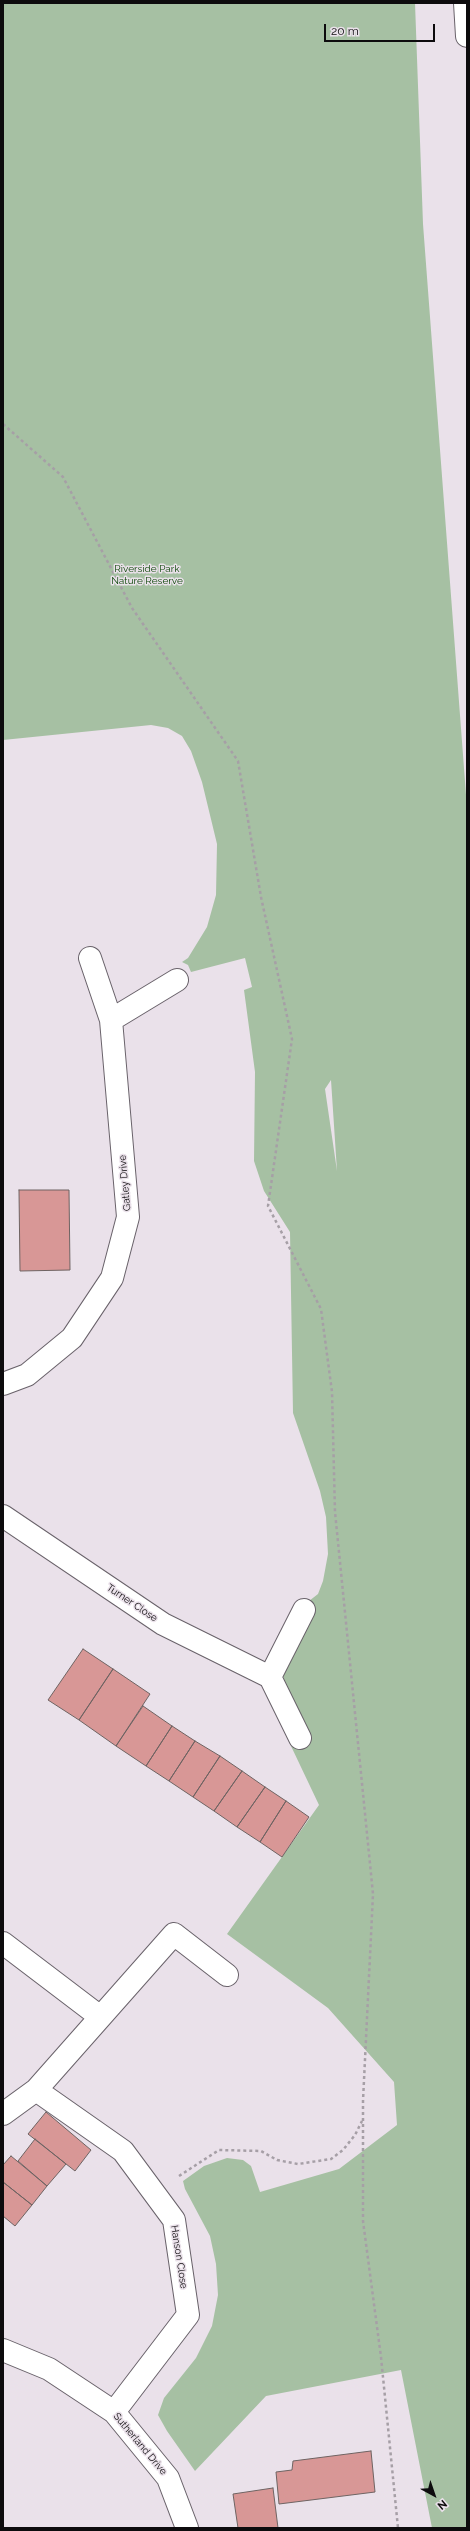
<!DOCTYPE html>
<style>
body{margin:0}
#map{position:relative;width:470px;height:2531px;overflow:hidden;background:#eae1ea;font-family:Raleway,sans-serif}
canvas{display:block}
.frame{position:absolute;inset:0;border:4px solid #0d0b0d;pointer-events:none}
.north{position:absolute;left:414px;top:2475px;width:40px;height:40px;-webkit-text-stroke:3px #eae1ea;paint-order:stroke;rotate:140deg;font-size:11px;font-weight:700;line-height:16px;text-align:center;color:#0d0b0d}
.north::after{content:'';display:block;margin:auto;width:14px;height:18px;background:#0d0b0d;clip-path:polygon(50% 0,100% 100%,50% 72%,0 100%)}
.scale{position:absolute;left:324px;top:24px;width:111px;height:18px;box-sizing:border-box;border:2px solid #0d0b0d;border-top:0;padding-left:5px;font-size:12px;line-height:14px;white-space:nowrap;color:#0d0b0d;-webkit-text-stroke:3px #eae1ea;paint-order:stroke}
</style>
<div id="map">
<canvas width="470" height="2531"></canvas>
<div class="frame"></div>
<div class="north">N</div>
<div class="scale">20 m</div>
</div>
<script>
const context = document.querySelector('canvas').getContext('2d');
context.lineJoin = 'round';
function fillPath(path, color) { context.fillStyle = color; context.fill(path, 'evenodd'); }
const shape = rows => new Path2D(rows.map(r => 'M' + r).join(''));
function trace(path, color, width, dash) { context.strokeStyle = color; context.lineWidth = width; context.lineCap = dash ? 'butt' : 'round'; context.setLineDash(dash || []); context.stroke(path); }
function drawText(font, color, halo, rows, align = 'center') {
  context.font = font + ' Raleway,sans-serif'; context.lineWidth = 3; context.setLineDash([]); context.textBaseline = 'middle'; context.strokeStyle = halo; context.fillStyle = color; for (const [text, x, y, turn = 0] of rows) {
    context.save(); context.translate(x, y); context.rotate((+turn || 0) * Math.PI / 180); context.textAlign = isNaN(turn) ? turn : align; if (halo) context.strokeText(text, 0, 0); context.fillText(text, 0, 0); context.restore();
  }
}
fillPath(shape([
 [3,3,415,3,423,224,467,808,467,2528,432,2528,401,2370,266,2396,195,2471,167,2431,158,2415,164,2398,196,2358,212,2326,218,2295,216,2264,210,2236,185,2189,183,2181,204,2166,227,2158,243,2160,251,2166,260,2192,339,2169,397,2125,394,2082,328,2008,227,1934,319,1805,281,1725,289,1720,293,1710,281,1669,309,1601,318,1594,323,1581,328,1554,326,1517,320,1491,293,1413,290,1232,264,1191,254,1161,255,1072,244,990,252,987,245,958,191,972,188,965,182,962,188,958,207,927,216,895,217,844,202,782,191,751,182,736,168,728,151,725,3,740],
 [331,1080,337,1171,325,1089]
]), '#a6c0a3');
const building = shape([
 [19,1190,69,1190,70,1270,20,1271,19,1190],
 [83,1649,113,1669,79,1720,48,1700,83,1649],
 [113,1669,150,1694,116,1746,79,1720,113,1669],
 [143,1706,172,1726,146,1766,116,1746,143,1706],
 [172,1726,195,1741,169,1781,146,1766,172,1726],
 [195,1741,220,1756,193,1797,169,1781,195,1741],
 [220,1756,242,1771,214,1811,193,1797,220,1756],
 [242,1771,265,1787,237,1827,214,1811,242,1771],
 [265,1787,286,1801,260,1842,237,1827,265,1787],
 [286,1801,309,1817,282,1857,260,1842,286,1801],
 [46,2112,91,2150,75,2171,28,2134,46,2112],
 [35,2139,66,2164,47,2186,18,2161,35,2139],
 [11,2156,47,2186,32,2205,3,2182,3,2165,11,2156],
 [3,2182,32,2205,15,2226,3,2216,3,2182],
 [371,2451,375,2492,279,2504,276,2472,292,2470,293,2461,371,2451],
 [273,2488,278,2528,238,2528,233,2494,273,2488]
]);
fillPath(building, '#d89796');
trace(building, '#6e6362', 1);
const minor = shape([
 [111,1020,177,980],
 [3,1384,27,1375,72,1338,112,1278,128,1217,111,1020,90,958],
 [3,1516,163,1624,270,1677,300,1738],
 [270,1677,304,1610],
 [3,1943,99,2016],
 [36,2090,174,1934,227,1975],
 [3,2114,36,2090,123,2151,174,2220,188,2315,114,2412],
 [3,2350,49,2369,114,2412,168,2478,187,2528]
]);
const highway = shape([
 [465,3,467,36]
]);
trace(minor, '#69626a', 24);
trace(highway, '#69626a', 24);
trace(shape([
 [3,424,63,477,132,608,238,761,261,897,292,1039,268,1206,321,1309,332,1392,335,1512,373,1894,363,2101,363,2221,381,2357,398,2528],
 [179,2176,219,2150,261,2151,277,2160,298,2164,331,2159,343,2150,355,2135,362,2121]
]), '#a69fa6', 2.5, [3, 3]);
trace(minor, '#fff', 22);
trace(highway, '#fff', 22);
drawText('10px', '#0b4607', '#eae1ea', [
 ["Riverside Park",147,569],
 ["Nature Reserve",147,581]
]);
drawText('10px', '#0d0b0d', '#eae1ea', [
 ["Gatley Drive",125,1183,-95],
 ["Turner Close",132,1603,34],
 ["Hanson Close",179,2257,81],
 ["Sutherland Drive",140,2444,50]
]);
</script>
